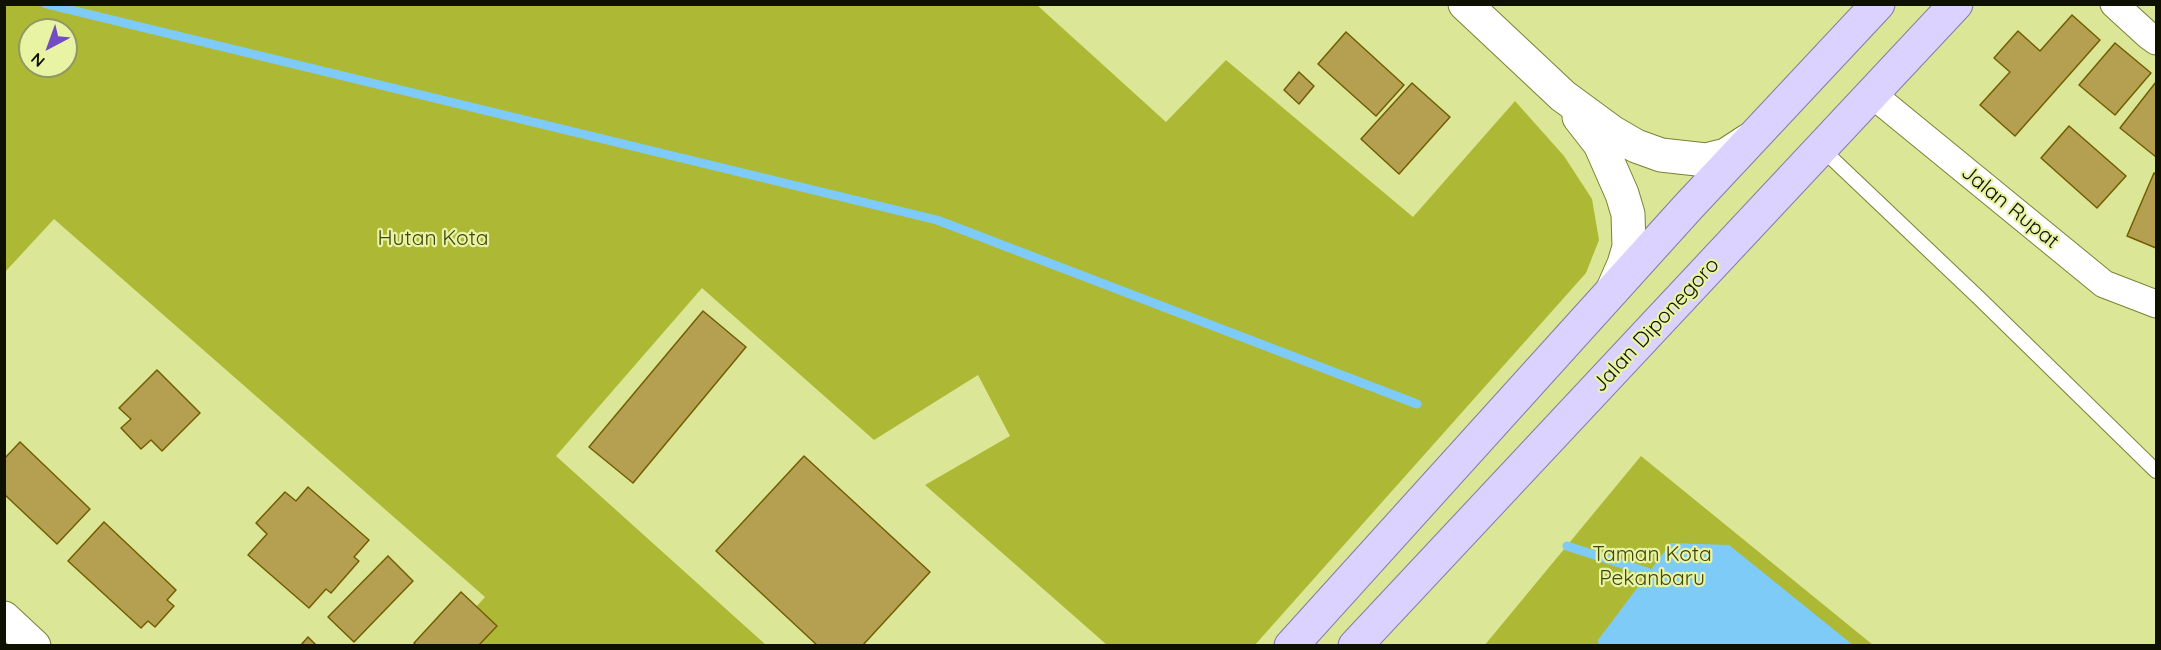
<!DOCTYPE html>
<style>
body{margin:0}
#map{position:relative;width:2161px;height:650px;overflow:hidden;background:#dbe697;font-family:Quicksand,sans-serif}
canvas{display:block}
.frame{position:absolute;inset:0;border:6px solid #0f1100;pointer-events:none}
.north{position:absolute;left:18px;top:18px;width:60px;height:60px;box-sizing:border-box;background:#e8f3a4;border:2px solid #919962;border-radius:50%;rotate:221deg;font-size:16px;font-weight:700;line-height:24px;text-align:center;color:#0f1100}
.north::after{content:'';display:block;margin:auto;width:21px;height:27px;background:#734bc3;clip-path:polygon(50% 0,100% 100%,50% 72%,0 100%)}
</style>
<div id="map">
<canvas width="2161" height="650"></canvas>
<div class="frame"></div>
<div class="north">N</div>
</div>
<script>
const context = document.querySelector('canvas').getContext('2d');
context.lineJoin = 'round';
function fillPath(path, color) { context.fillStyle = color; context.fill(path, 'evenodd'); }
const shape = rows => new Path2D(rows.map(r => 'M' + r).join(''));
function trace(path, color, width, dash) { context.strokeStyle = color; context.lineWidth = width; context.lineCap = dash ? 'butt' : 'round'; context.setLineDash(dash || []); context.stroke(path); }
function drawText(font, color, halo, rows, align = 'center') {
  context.font = font + ' Quicksand,sans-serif'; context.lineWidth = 4.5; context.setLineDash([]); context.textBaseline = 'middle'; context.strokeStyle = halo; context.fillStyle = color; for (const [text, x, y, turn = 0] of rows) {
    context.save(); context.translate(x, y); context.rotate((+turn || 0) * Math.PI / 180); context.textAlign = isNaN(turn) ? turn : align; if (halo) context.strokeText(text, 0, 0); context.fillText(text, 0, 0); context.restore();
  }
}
fillPath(shape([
 [5,4,1037,5,1166,122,1226,60,1413,217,1515,101,1564,156,1592,199,1599,240,1586,273,1254,646,1107,645,925,485,1010,436,978,375,874,440,702,288,556,456,766,645,442,645,485,597,54,219,5,272],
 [30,30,66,30,66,66,30,66],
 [1641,456,1873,645,1484,646]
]), '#adb935');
fillPath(shape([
 [1671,543,1729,545,1853,645,1599,645,1598,640]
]), '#7fcbf7');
trace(shape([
 [46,4,937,220,1417,404],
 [1567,546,1647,572]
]), '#7fcbf7', 9);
const building = shape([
 [2072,15,2100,40,2015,136,1980,105,2010,72,1994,58,2018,31,2040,51,2072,15],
 [1346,32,1404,85,1376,116,1318,64,1346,32],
 [2115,43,2151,73,2115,115,2079,85,2115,43],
 [1299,72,1314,86,1299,104,1284,90,1299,72],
 [2156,82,2156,157,2120,128,2156,82],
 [1412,83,1450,117,1399,174,1361,139,1412,83],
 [2069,126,2126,176,2097,208,2041,158,2069,126],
 [2154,173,2156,174,2156,248,2127,236,2154,173],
 [703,311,746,347,633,483,589,447,703,311],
 [157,370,200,413,162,451,151,440,141,449,121,428,131,419,119,408,157,370],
 [20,442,90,509,57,544,4,494,4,459,20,442],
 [804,456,930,572,862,646,818,646,716,551,804,456],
 [308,487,369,540,354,557,359,561,331,593,326,589,309,608,248,555,267,534,256,523,285,492,296,501,308,487],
 [104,522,176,590,167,600,174,606,155,627,148,621,141,628,68,561,104,522],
 [388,556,413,581,354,642,328,617,388,556],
 [461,592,497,626,478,646,417,646,414,643,461,592],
 [308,637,317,646,300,646,308,637]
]);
fillPath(building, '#b5a052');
trace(building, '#725e00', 1.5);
const lane = shape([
 [1821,148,1980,299,2156,471]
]);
const street = shape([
 [2114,4,2149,36,2156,41],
 [1873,95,2104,284,2156,304]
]);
const secondary = shape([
 [1465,4,1563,96,1612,132,1636,146,1661,155,1706,160,1726,155,1749,140],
 [1579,117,1600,144,1622,194,1628,214,1629,247,1624,264,1613,289],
 [4,618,34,646]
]);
const primary = shape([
 [1291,646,1688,207,1878,4],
 [1355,646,1956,4]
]);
trace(lane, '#7a8236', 16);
trace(street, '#7a8236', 29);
trace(secondary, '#7a8236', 35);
trace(primary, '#857ba6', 35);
trace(lane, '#fff', 14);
trace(street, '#fff', 27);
trace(secondary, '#fff', 33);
trace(primary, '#dcd2ff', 33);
drawText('21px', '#0f1100', '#e8f3a4', [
 ["Jalan Rupat",2010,207,39],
 ["Jalan Diponegoro",1656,325,-47]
]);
drawText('21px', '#41460d', '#e8f3a4', [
 ["Hutan Kota",433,239],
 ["Taman Kota",1652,555],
 ["Pekanbaru",1652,579]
]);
</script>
